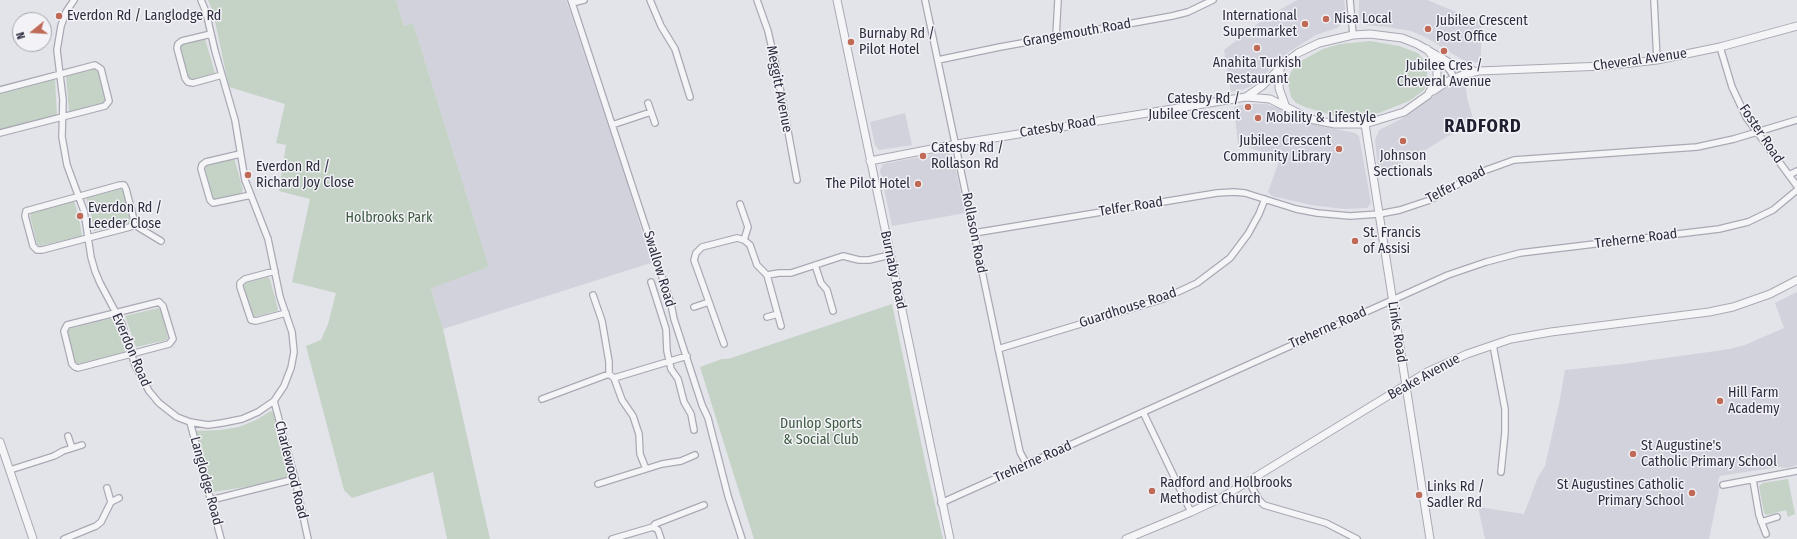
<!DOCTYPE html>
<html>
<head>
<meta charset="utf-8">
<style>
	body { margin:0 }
	#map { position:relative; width:1797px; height:539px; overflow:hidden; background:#e3e3ea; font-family:"Fira Sans Condensed",sans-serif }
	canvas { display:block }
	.north { position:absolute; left:12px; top:12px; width:40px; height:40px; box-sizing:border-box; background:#f3f3f7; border:1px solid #a4a4ae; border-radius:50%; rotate:252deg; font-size:11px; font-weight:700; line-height:16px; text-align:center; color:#2d2d40 }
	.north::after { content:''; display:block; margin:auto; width:14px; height:18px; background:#bf6a57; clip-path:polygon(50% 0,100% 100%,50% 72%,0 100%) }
</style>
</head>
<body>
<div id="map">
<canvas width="1797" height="539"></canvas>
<div class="north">N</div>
</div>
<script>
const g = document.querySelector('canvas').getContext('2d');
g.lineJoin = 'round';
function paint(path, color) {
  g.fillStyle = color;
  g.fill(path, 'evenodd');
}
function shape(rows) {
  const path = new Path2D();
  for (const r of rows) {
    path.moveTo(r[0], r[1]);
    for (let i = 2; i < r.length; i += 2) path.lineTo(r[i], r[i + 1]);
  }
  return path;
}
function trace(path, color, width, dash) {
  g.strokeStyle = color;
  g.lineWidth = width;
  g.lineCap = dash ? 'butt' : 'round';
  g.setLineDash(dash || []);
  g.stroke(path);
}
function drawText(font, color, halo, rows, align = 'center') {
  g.font = font + ' "Fira Sans Condensed",sans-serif';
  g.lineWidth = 3;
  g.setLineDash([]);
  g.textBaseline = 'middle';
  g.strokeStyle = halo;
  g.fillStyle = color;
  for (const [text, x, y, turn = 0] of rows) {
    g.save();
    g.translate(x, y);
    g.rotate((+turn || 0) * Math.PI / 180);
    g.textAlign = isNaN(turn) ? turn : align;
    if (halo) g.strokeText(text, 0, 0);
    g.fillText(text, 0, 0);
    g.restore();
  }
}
const built = shape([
	[396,0,566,0,627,182,651,261,657,261,443,329,431,287,489,267,413,23,404,26],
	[1297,0,1344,0,1346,16,1343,23,1337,28,1316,35,1289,52,1253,85,1244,89,1231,92,1224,50,1265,18],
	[1359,0,1427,0,1481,22,1481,62,1468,63,1425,37,1411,31,1387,27,1365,25,1359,17],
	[1465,78,1467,98,1475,125,1446,137,1421,153,1394,167,1378,169,1375,140,1379,130,1401,119,1447,85],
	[1246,104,1266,104,1279,108,1308,123,1355,133,1359,136,1371,203,1367,208,1344,209,1311,205,1272,196,1268,192,1280,158,1238,144,1234,107],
	[905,113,912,145,879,150,875,145,870,122],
	[946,152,953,156,965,213,892,226,880,170,883,164],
	[1797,292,1797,465,1788,468,1779,467,1720,476,1718,481,1719,490,1709,539,1485,539,1478,507,1524,514,1538,477,1545,466,1559,404,1565,370,1623,364,1730,349,1745,345,1784,328,1775,303]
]);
const green = shape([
	[208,0,396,0,404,26,413,23,489,267,431,288,443,329,490,539,447,539,433,472,352,498,344,490,306,346,321,340,328,324,336,293,292,282,310,199,279,191,286,145,276,143,285,104,229,87,213,12],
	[205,39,215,73,191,80,188,78,180,47,182,45],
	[1370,41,1399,46,1418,53,1424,60,1427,68,1427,85,1424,90,1409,101,1379,113,1349,117,1335,116,1305,107,1296,103,1291,97,1289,89,1288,80,1291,72,1299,62,1323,49,1340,44],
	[95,68,98,70,105,100,104,103,69,112,66,76],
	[55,79,57,116,0,130,0,93],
	[233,159,235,161,243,190,241,193,216,200,213,198,205,168,207,166],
	[120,189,123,190,130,220,129,223,94,231,91,214,86,198],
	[74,201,79,218,82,236,40,246,37,244,30,216,31,213],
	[268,277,270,279,278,309,277,311,254,317,251,315,244,286,245,283],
	[892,304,926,466,943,539,754,539,700,367,722,359,728,359],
	[158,308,161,310,168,338,167,340,136,347,125,316],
	[112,318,122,340,125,352,78,364,75,362,67,332,69,329],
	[271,411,274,413,289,472,287,477,252,486,213,492,196,431,221,430,239,427,256,420],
	[1788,479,1795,514,1788,517,1786,510,1767,515,1764,513,1759,486,1763,483]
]);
const minor = shape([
	[74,0,66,12,61,26,57,50,63,100,62,137,67,165,84,211,91,257,95,271,100,283,122,324,135,365,149,391,159,403,177,417,190,422,208,425,222,423,242,419,258,412,274,401,284,386,291,368,294,352,292,332,280,297,268,239,245,180,235,120,215,51,206,12,201,0],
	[571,0,671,304,674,319,702,405,708,418,728,496,742,539],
	[650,0,661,26,675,49,690,97],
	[757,0,768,31,776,66,797,180],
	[925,0,1020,452,1027,465],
	[1350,0,1353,35],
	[1654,0,1657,60],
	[572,3,584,0],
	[211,34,182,41,178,44,177,48,185,78,188,82,193,83,222,75],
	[1056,37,1058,0],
	[1720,47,1732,87,1746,117,1797,186],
	[938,60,1000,47,1172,16,1188,12,1213,0],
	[1442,60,1451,72,1454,78],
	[0,90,95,65,101,69,109,101,105,106,0,133],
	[648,103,655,123],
	[612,125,651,112],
	[240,154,206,162,202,165,201,169,210,200,213,203,251,195],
	[1789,175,1797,171],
	[120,185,124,185,126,189,134,220,133,224,130,227,42,250,37,250,33,246,25,216,26,211,120,185],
	[740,204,748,227,744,240],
	[133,224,161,241],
	[974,233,1217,193,1234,192,1245,193,1296,209,1317,213,1350,216,1379,214,1400,210,1430,200,1478,173,1514,160,1697,147,1734,139,1797,120],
	[815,265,821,283,827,290,833,311],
	[275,271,245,279,240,283,240,287,251,320,256,321,286,313],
	[767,275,781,326],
	[651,282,666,329,667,351,671,369,678,379,684,402,691,414,694,430],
	[593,295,602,321,609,362,609,374],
	[159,302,163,306,173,339,169,344,78,368,75,367,72,364,64,331,67,325,159,302],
	[694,307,709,302],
	[767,317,778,314],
	[724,344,694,260,696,253,702,247,737,238,744,240,750,245,757,265,767,275,779,273,791,273,843,256,859,260,869,260,890,255],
	[1493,345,1505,409,1505,432,1501,472],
	[998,349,1163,299,1197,283,1230,258,1248,234,1259,214,1265,199],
	[614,378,622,400,633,416,639,434,640,454,646,469],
	[542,399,609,374,614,378,687,356],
	[274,401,295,479,308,539],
	[1143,412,1191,512],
	[190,422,221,539],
	[68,436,72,448],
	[10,470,54,456,63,451,82,445],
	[1753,480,1759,515,1766,534],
	[1249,482,1259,500,1264,505,1326,523,1357,539],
	[598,484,662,464,681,461,695,455],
	[1723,485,1797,471],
	[107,488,111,502],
	[211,500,295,479],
	[941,503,1448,275,1486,262,1520,253,1719,229,1748,222,1773,210,1797,190],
	[1761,522,1777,517],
	[653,527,658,530,661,539],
	[64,539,96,526,101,522,111,502,119,498],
	[612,539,653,527,655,524,704,505]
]);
const tertiary = shape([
	[837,0,950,539],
	[1280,70,1279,88,1285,105],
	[1433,91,1446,82,1465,74,1479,71,1604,66,1657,60,1720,47,1797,26],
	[1246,97,1262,86,1286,62,1298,53,1319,43,1353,35,1370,34,1402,38,1417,44,1455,66,1472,70],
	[1365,124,1430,539],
	[870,161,957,144,1246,97,1270,99,1310,119,1335,124,1365,124,1404,112,1428,95,1437,77,1437,69,1434,58,1427,49],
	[0,442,33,539],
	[1126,539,1191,512,1221,498,1427,372,1467,354,1511,339,1551,332,1709,312,1733,307,1770,294,1797,280]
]);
const markers = [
	[59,16,4,"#bf6a57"],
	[1326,19,4,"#bf6a57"],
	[1305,24,4,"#bf6a57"],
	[1428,29,4,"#bf6a57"],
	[851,42,4,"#bf6a57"],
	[1257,48,4,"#bf6a57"],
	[1444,51,4,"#bf6a57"],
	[1248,107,4,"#bf6a57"],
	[1258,118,4,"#bf6a57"],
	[1403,141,4,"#bf6a57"],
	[1339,149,4,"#bf6a57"],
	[923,156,4,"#bf6a57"],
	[248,175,4,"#bf6a57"],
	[918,184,4,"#bf6a57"],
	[80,216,4,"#bf6a57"],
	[1355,241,4,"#bf6a57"],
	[1720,401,4,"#bf6a57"],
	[1633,454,4,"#bf6a57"],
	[1152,491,4,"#bf6a57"],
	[1692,493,4,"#bf6a57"],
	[1419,495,4,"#bf6a57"]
];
const poiNames = [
	["Everdon Rd / Langlodge Rd",67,16],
	["International",1297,16,"right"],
	["Supermarket",1297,32,"right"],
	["Nisa Local",1334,19],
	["Jubilee Crescent",1436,21],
	["Post Office",1436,37],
	["Burnaby Rd /",859,34],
	["Pilot Hotel",859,50],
	["Anahita Turkish",1257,63,"center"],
	["Restaurant",1257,79,"center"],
	["Jubilee Cres /",1444,66,"center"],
	["Cheveral Avenue",1444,82,"center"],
	["Catesby Rd /",1240,99,"right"],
	["Jubilee Crescent",1240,115,"right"],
	["Mobility & Lifestyle",1266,118],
	["Jubilee Crescent",1331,141,"right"],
	["Community Library",1331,157,"right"],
	["Catesby Rd /",931,148],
	["Rollason Rd",931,164],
	["Johnson",1403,156,"center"],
	["Sectionals",1403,172,"center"],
	["Everdon Rd /",256,167],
	["Richard Joy Close",256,183],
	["The Pilot Hotel",910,184,"right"],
	["Everdon Rd /",88,208],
	["Leeder Close",88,224],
	["St. Francis",1363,233],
	["of Assisi",1363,249],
	["Hill Farm",1728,393],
	["Academy",1728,409],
	["St Augustine's",1641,446],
	["Catholic Primary School",1641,462],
	["Radford and Holbrooks",1160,483],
	["Methodist Church",1160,499],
	["St Augustines Catholic",1684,485,"right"],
	["Primary School",1684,501,"right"],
	["Links Rd /",1427,487],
	["Sadler Rd",1427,503]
];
const streetNames = [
	["Grangemouth Road",1077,33,-10],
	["Cheveral Avenue",1640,60,-8],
	["Meggitt Avenue",779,89,79],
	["Catesby Road",1058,127,-9],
	["Foster Road",1761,134,56],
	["Telfer Road",1456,185,-27],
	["Telfer Road",1131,207,-9],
	["Rollason Road",974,233,79],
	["Treherne Road",1636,239,-7],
	["Swallow Road",659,269,73],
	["Burnaby Road",893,270,78],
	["Guardhouse Road",1128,308,-18],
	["Treherne Road",1328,328,-24],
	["Links Road",1397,332,81],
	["Everdon Road",131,350,67],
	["Beake Avenue",1424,377,-29],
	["Treherne Road",1033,462,-24],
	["Charlewood Road",291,470,76],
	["Langlodge Road",206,481,75]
];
const parkNames = [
	["Holbrooks Park",389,218],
	["Dunlop Sports",821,424],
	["& Social Club",821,440]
];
const districtNames = [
	["RADFORD",1483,127]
];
paint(built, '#d1d2db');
paint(green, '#c5d2c6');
trace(minor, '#a9a9b4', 8);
trace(tertiary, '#a9a9b4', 9);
trace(minor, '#f5f5f8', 5.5);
trace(tertiary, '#f5f5f8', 7);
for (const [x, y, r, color] of markers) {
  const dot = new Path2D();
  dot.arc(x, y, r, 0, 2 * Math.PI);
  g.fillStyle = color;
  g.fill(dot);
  trace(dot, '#f3f3f7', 1.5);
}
drawText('14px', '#2d2d40', '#f3f3f7', poiNames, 'left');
drawText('14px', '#2d2d40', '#f3f3f7', streetNames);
drawText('14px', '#3c5a40', '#f3f3f7', parkNames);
g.letterSpacing = '1px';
drawText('bold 18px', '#1f1f31', '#f3f3f7', districtNames);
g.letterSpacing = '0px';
</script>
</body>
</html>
